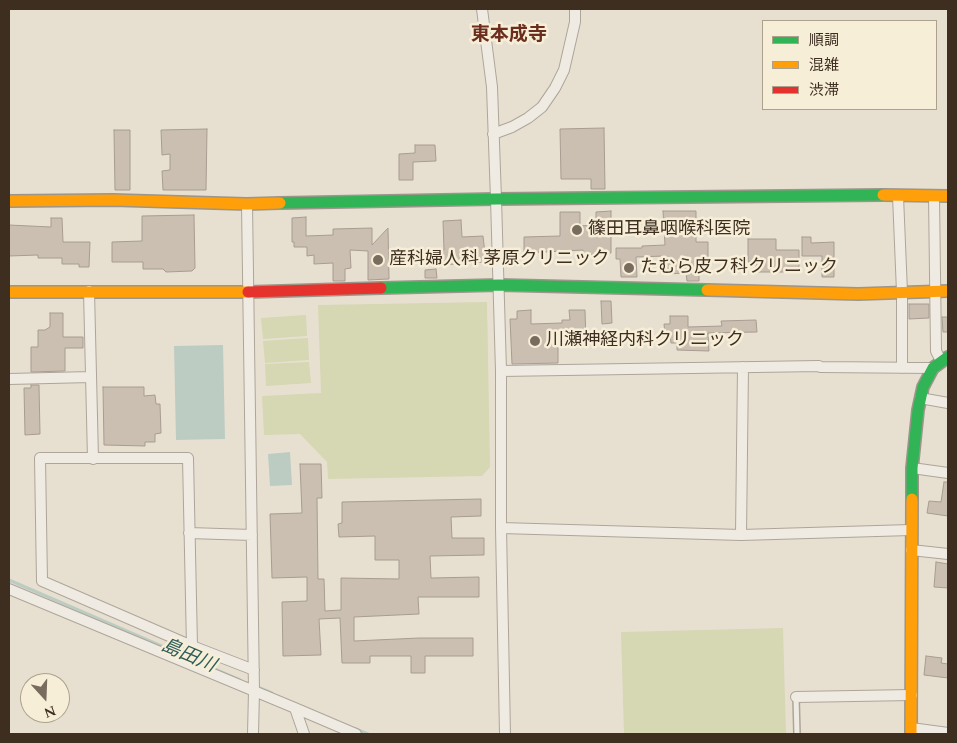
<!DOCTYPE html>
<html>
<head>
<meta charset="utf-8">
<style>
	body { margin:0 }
	#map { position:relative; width:957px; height:743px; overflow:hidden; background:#e7e0d1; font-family:Spectral,"Noto Sans JP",serif }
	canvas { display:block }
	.frame { position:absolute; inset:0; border:10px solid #3d2e20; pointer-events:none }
	.legend { position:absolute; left:762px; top:20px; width:175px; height:90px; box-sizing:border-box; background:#f7eed8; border:1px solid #ada18e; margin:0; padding:6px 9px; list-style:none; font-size:15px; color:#3d2e20 }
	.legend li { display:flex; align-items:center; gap:10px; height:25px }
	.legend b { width:25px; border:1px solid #ada18e }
	.north { position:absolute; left:20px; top:673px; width:50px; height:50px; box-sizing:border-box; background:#f7eed8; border:1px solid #ada18e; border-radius:50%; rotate:160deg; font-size:14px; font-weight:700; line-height:20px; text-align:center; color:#3d2e20 }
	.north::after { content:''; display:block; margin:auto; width:18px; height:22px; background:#786c5e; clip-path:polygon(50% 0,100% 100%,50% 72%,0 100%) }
</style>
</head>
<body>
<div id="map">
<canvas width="957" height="743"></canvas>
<div class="frame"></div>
<ul class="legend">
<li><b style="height:6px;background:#30b455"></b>順調</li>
<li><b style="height:6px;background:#ff9f0a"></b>混雑</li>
<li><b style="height:6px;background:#e5322d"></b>渋滞</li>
</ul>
<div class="north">N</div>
</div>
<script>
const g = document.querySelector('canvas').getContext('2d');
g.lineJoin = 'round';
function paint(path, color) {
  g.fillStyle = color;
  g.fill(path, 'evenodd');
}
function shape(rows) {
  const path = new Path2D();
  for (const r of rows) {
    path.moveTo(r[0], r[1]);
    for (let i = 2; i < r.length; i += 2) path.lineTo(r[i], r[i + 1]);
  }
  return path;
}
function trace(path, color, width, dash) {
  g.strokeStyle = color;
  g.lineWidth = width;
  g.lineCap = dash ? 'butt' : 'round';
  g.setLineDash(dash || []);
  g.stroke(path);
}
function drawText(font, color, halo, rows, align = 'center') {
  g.font = font + ' Spectral,"Noto Sans JP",serif';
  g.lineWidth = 5;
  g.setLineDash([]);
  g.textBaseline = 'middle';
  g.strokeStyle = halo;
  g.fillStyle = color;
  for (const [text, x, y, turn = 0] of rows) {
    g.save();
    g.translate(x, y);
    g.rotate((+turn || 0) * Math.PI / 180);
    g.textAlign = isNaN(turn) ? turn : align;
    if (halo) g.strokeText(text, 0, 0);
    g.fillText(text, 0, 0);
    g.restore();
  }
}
const green = shape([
	[487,302,490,467,482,476,328,479,327,462,300,434,264,435,262,396,321,393,318,305],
	[306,315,307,336,263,339,261,318],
	[308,338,309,360,265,363,263,341],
	[309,362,311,383,266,386,265,364],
	[783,628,786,734,624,734,621,632]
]);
const water = shape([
	[223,345,225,439,176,440,174,346],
	[290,452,292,485,270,486,268,454]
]);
const stream = shape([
	[9,580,240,680],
	[255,686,272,693],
	[356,729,368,734]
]);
const building = shape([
	[604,128,605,189,591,189,591,179,561,179,560,129,604,128],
	[207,129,206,190,163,190,162,171,170,170,170,154,162,155,161,130,207,129],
	[114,130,130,130,130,190,115,190,114,130],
	[415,145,435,145,436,161,413,162,413,180,399,180,399,154,415,153,415,145],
	[611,211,611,253,584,255,583,250,524,253,524,237,560,236,560,212,580,212,580,226,596,225,596,212,611,211],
	[663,211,696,211,696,242,708,242,708,264,699,267,699,281,687,281,686,273,666,274,665,256,636,257,637,277,621,277,620,259,616,259,616,248,642,248,642,246,665,245,663,211],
	[194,215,195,268,192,271,166,272,163,269,143,269,143,262,112,262,112,242,142,241,142,216,194,215],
	[306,217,306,236,333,235,333,229,372,228,372,245,388,228,389,279,368,280,368,251,350,250,351,268,345,269,345,281,333,281,333,263,314,264,314,255,307,256,307,247,294,247,294,242,292,242,292,218,306,217],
	[51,218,62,218,63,242,90,242,89,267,79,267,79,264,62,264,62,258,38,258,38,255,9,256,9,225,51,227,51,218],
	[461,220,462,237,483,236,486,262,441,265,441,250,444,250,443,221,461,220],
	[802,237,811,237,811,243,834,242,834,277,822,277,822,256,802,256,802,237],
	[748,239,776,239,776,250,799,250,799,272,756,272,756,262,748,262,748,239],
	[436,269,437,278,425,278,425,270,436,269],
	[601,301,611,301,612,323,602,324,601,301],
	[909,304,929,304,929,318,909,319,909,304],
	[531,310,531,324,562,323,562,320,570,320,569,310,585,310,586,343,558,344,558,363,512,364,510,319,517,319,517,311,531,310],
	[50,313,63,313,63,337,83,337,83,348,65,348,65,371,31,372,31,347,38,347,38,330,45,330,50,327,50,313],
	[670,316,688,316,688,327,722,326,721,321,756,320,757,332,708,333,709,351,677,350,677,343,671,343,670,334,665,334,664,324,670,324,670,316],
	[942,317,948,317,948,332,943,332,942,317],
	[31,385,39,385,40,434,25,435,24,388,31,388,31,385],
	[103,387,144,387,144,396,155,395,156,404,160,404,161,433,155,434,155,442,145,442,145,446,104,445,103,387],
	[300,464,321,464,322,498,317,498,318,579,324,579,325,611,341,610,341,578,399,579,399,560,375,560,375,536,339,537,338,524,342,523,342,502,481,499,481,516,451,517,452,538,484,538,484,555,430,556,431,578,479,577,479,597,418,597,419,614,354,617,354,641,419,638,473,638,473,656,425,656,425,673,411,673,411,656,370,656,370,663,342,663,340,618,319,619,321,655,283,656,282,602,307,601,307,577,272,578,270,514,302,513,300,464],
	[944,482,948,482,948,516,927,513,929,501,941,502,944,482],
	[936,562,948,564,948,588,934,587,936,562],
	[926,656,942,658,941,663,948,664,948,678,924,675,926,656]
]);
const lane = shape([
	[796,697,797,734]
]);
const street = shape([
	[482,9,492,87,496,199,501,371,501,528,505,734],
	[493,134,512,127,528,118,542,107,555,88,564,70,575,22,575,9],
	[898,196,902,292,902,368],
	[934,196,936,351,941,361],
	[247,204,254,691,253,734],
	[89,291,93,459],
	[501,371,819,366,820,367,933,368],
	[9,379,91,377],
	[920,398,948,403],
	[912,468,948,473],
	[501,528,741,535,911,530],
	[189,533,252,535],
	[741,535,743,367],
	[911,550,948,554],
	[9,589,295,708,304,734],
	[192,646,188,458,40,458,42,581,192,646,254,670],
	[796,697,912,695],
	[295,708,356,734],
	[911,728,948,733]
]);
const fast = shape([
	[280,203,496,199,883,195],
	[381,288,499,285,707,290],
	[912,499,912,468,918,410,923,387,933,368,948,357]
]);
const slow = shape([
	[883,195,948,196],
	[9,201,113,200,247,204,280,203],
	[707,290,858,294,948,291],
	[9,292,248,292],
	[911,734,912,499]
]);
const jam = shape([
	[248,292,381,288]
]);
const markers = [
	[577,230,6,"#786c5e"],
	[378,260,6,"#786c5e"],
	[629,268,6,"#786c5e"],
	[535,341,6,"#786c5e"]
];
const poiNames = [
	["篠田耳鼻咽喉科医院",588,230],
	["産科婦人科 茅原クリニック",389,260],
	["たむら皮フ科クリニック",640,268],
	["川瀬神経内科クリニック",546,341]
];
const neighbourhoodNames = [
	["東本成寺",509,36]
];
const waterNames = [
	["島田川",188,657,23]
];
paint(green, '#d6d7b3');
paint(water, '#bcccc2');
trace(stream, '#bcccc2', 3);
paint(building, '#cbbfb2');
trace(building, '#a89c90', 1);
trace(lane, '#ada599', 8);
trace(street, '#ada599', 12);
trace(fast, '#9c958a', 14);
trace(slow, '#9c958a', 14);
trace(jam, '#9c958a', 14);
trace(lane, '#efebe3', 5);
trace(street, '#efebe3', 10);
trace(fast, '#30b455', 11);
trace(slow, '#ff9f0a', 11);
trace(jam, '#e5322d', 11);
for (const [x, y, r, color] of markers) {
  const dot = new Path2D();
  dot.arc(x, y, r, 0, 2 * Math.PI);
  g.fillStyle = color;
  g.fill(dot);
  trace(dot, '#f7eed8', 2);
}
drawText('18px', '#3d2e20', '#f7eed8', poiNames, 'left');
drawText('bold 19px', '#6b2e1e', '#f7eed8', neighbourhoodNames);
drawText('italic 19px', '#2f5d5a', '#f7eed8', waterNames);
</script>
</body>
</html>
